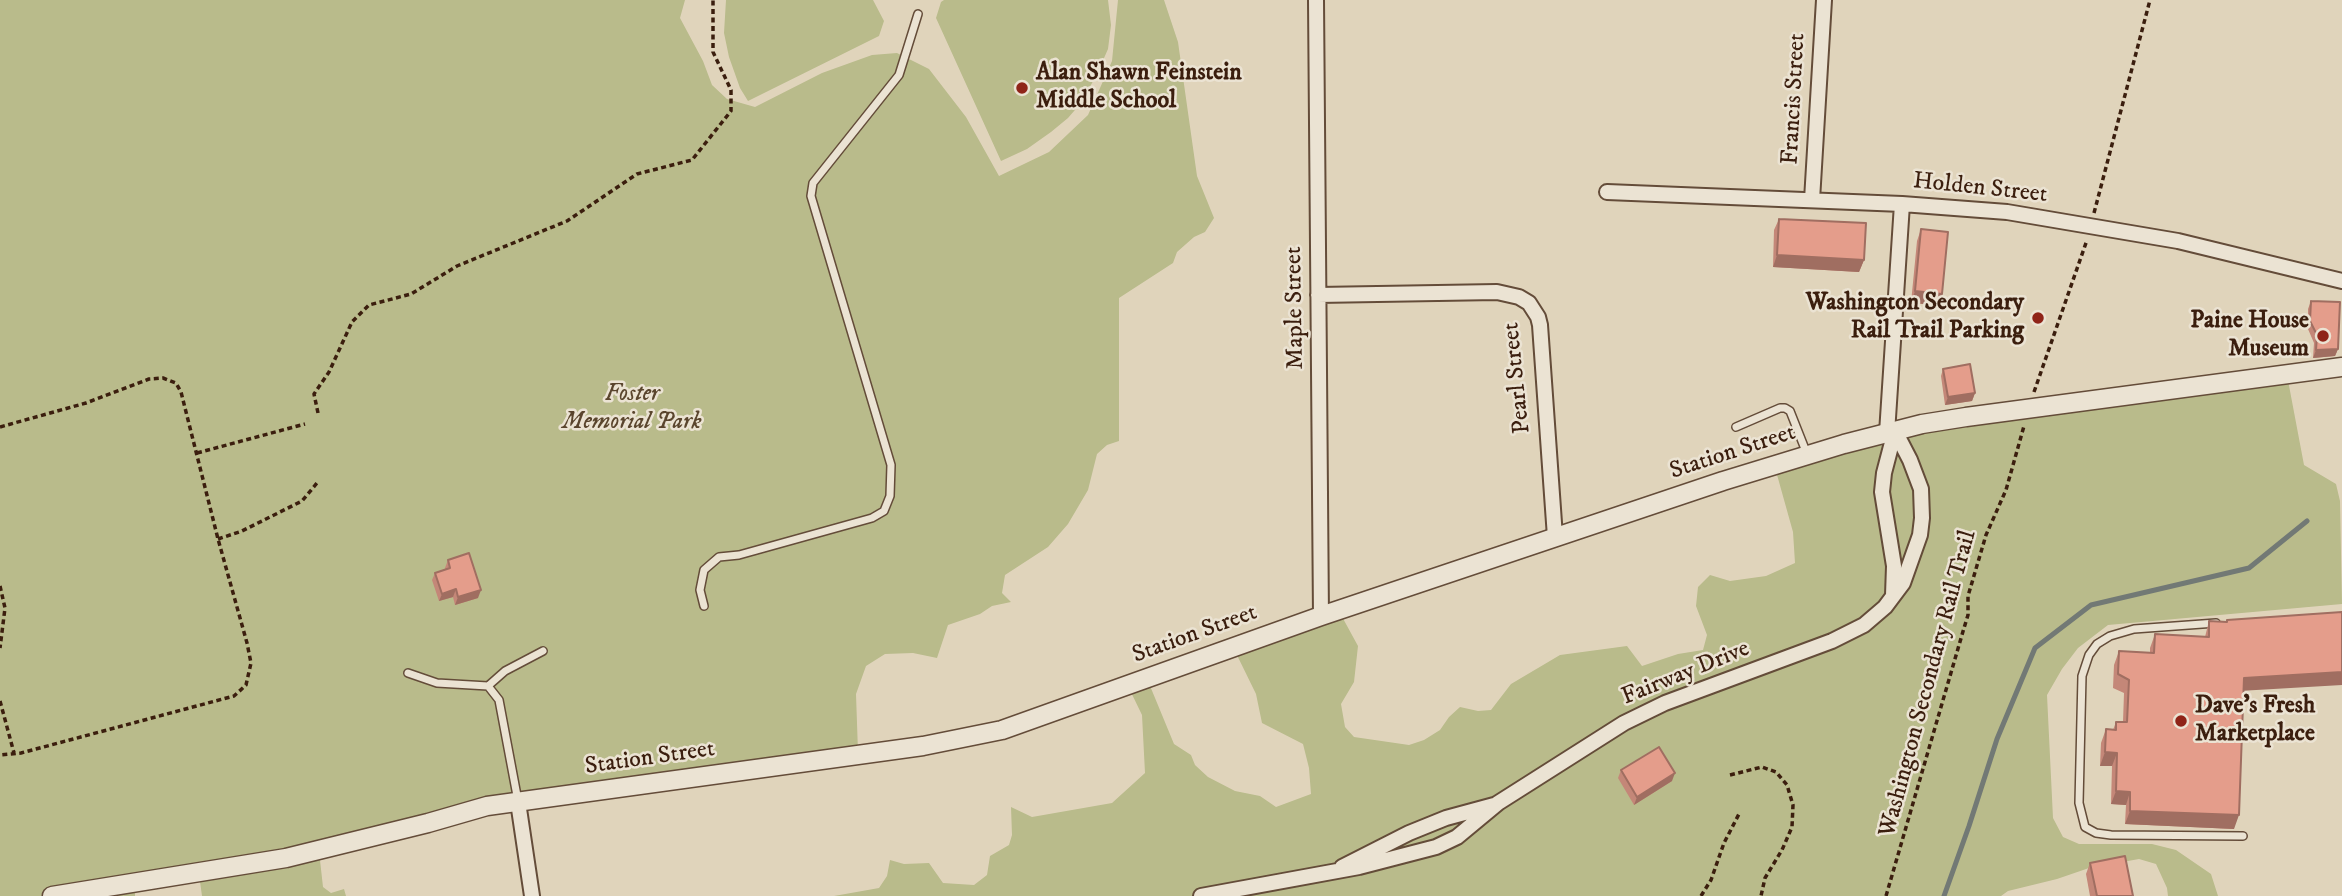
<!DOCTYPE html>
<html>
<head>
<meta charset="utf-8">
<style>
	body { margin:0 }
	canvas { display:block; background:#e0d4bb }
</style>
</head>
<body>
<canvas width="2342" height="896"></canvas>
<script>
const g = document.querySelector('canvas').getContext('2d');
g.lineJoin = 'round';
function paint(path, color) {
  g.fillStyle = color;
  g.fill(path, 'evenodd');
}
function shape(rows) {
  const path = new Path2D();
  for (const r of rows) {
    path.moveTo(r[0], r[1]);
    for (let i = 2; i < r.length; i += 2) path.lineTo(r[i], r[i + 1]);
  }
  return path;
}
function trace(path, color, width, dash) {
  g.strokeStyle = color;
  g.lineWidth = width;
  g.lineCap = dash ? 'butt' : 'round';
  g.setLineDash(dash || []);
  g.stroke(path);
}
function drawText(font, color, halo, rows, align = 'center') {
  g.font = font + ' "IM FELL DW Pica",serif';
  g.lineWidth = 5;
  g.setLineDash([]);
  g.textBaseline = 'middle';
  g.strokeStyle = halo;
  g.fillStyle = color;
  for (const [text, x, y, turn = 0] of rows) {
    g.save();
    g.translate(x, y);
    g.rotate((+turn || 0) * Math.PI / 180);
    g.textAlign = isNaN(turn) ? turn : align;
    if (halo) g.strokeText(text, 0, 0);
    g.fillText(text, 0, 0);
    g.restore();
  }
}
const green = shape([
	[0,0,685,0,680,18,703,61,712,85,727,99,755,107,822,73,872,55,897,53,929,69,966,117,999,176,1049,152,1088,115,1112,61,1118,0,1164,0,1178,42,1197,176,1214,218,1205,232,1194,237,1177,252,1173,263,1119,298,1119,441,1107,445,1097,454,1088,490,1068,524,1048,547,1005,575,1002,593,1011,602,992,606,980,614,948,625,937,658,913,653,885,654,866,666,856,694,858,752,528,799,319,851,323,887,331,893,344,889,346,896,202,896,199,874,135,884,135,896,0,896],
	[726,0,873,0,884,21,879,36,748,101,740,88,729,57,724,33],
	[944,0,1108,0,1111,25,1108,49,1097,74,1081,103,1068,118,1051,132,1027,149,1001,161,936,18,941,2],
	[2287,375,2304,465,2336,484,2340,501,2342,604,2108,625,2078,648,2062,669,2047,695,2053,818,2063,837,2079,844,2152,844,2176,850,2211,874,2218,896,2168,896,2167,888,2156,864,2139,859,2089,868,2057,879,2008,891,2001,896,834,896,879,888,887,876,890,860,904,864,929,863,943,883,974,885,987,875,990,856,1009,845,1012,835,1011,807,1032,817,1112,803,1145,773,1142,715,1127,684,1148,681,1174,744,1191,755,1195,765,1208,777,1235,791,1260,796,1276,807,1311,794,1309,768,1303,744,1262,723,1256,694,1234,649,1340,613,1358,646,1354,682,1341,704,1345,727,1354,737,1409,745,1424,740,1440,730,1449,717,1460,707,1478,711,1491,710,1511,684,1560,655,1627,646,1642,666,1678,654,1703,650,1707,635,1696,606,1698,587,1710,575,1730,581,1766,576,1795,563,1793,532,1774,464,1889,431]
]);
const stream = shape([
	[1944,896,1969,826,1997,739,2035,648,2091,605,2249,568,2307,521]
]);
const path = shape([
	[2094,213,2150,0],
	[2034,392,2087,240],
	[318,413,314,394,329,372,352,322,369,305,411,294,457,266,567,221,637,174,692,160,731,111,731,90,713,52,713,0],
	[0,427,86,403,149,379,163,378,176,383,181,392,218,539,247,643,251,663,246,685,234,696,21,753,0,755],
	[197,453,305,424],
	[218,539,242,531,302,501,317,483],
	[0,586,5,608,0,648],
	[0,701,14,753],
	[1730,775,1762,767,1776,772,1787,785,1793,805,1792,827,1782,850,1765,878,1761,896],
	[1701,896,1711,880,1724,843,1740,812],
	[1886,896,1964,628,1968,615,1968,596,1986,535,2006,490,2024,426]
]);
const service = shape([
	[1736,427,1780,408,1785,408,1790,411,1807,454],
	[704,606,700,590,704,570,719,557,739,555,872,518,884,511,890,496,891,465,811,196,813,183,899,75,918,14],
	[2216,623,2134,629,2110,636,2097,644,2089,655,2082,676,2079,803,2085,827,2096,833,2111,835,2243,836],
	[408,673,437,683,488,686,499,700,518,801],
	[488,686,505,671,543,651]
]);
const minor = shape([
	[1316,0,1321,616],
	[1607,192,1902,204,2007,212,2178,241,2342,281],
	[1812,200,1824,0],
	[1318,295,1497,292,1519,297,1529,303,1538,317,1540,325,1555,537],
	[1887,433,1902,204],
	[1893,595,1894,566,1882,492,1884,473,1895,431],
	[518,802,532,896],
	[1342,867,1409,833,1446,818,1494,805],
	[1201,896,1359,867,1436,847,1457,837,1498,803,1624,723,1665,703,1832,641,1864,625,1885,607,1903,583,1920,535,1922,518,1921,489,1910,460,1895,431]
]);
const tertiary = shape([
	[52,896,286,858,428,823,487,806,923,746,1002,730,1321,616,1723,481,1844,444,1922,424,1966,417,2342,367]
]);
const wall = shape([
	[1779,219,1864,260,1859,272,1773,267,1774,230],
	[1921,229,1942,294,1938,305,1911,303,1917,241],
	[2311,301,2338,349,2335,356,2313,358,2314,343,2308,329,2308,309],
	[1943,369,1975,393,1972,401,1945,405,1941,376],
	[448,560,478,598,455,605,453,597,439,601,432,580,435,573,445,569,445,568],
	[2209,621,2244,691,2234,829,2125,824,2126,805,2111,804,2112,766,2100,766,2101,743,2106,729,2113,730,2116,722,2123,722,2124,693,2113,688,2114,665,2119,651,2150,653,2150,648,2155,634,2205,637],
	[1621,770,1672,781,1634,805,1618,778],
	[2090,863,2133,896,2090,896,2086,874]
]);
const shadedWall = shape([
	[1777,255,1864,260,1859,272,1773,267],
	[1915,291,1942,294,1938,305,1911,303],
	[2338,349,2335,356,2313,358,2316,350],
	[1975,393,1972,401,1945,405,1948,397],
	[456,589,453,597,439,601,442,594],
	[481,590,478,598,455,605,458,597],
	[2342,672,2342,685,2239,691,2244,678],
	[2105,752,2117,753,2112,766,2100,766],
	[1675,773,1672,781,1634,805,1637,797],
	[2116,791,2130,792,2126,805,2111,804],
	[2130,811,2239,815,2234,829,2125,824]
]);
const building = shape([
	[1779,219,1866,223,1864,260,1777,255,1779,219],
	[1921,229,1948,232,1942,294,1915,291,1921,229],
	[2311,301,2340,302,2338,349,2316,350,2317,335,2310,321,2311,301],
	[1970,364,1975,393,1948,397,1943,369,1970,364],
	[469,553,481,590,458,597,456,589,442,594,435,573,450,568,448,560,469,553],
	[2342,612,2342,672,2244,678,2239,815,2130,811,2130,792,2116,791,2117,753,2105,752,2106,729,2116,730,2116,722,2127,722,2129,680,2118,674,2119,651,2154,653,2155,634,2209,637,2209,621,2227,622,2227,620,2342,612],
	[1659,747,1675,773,1637,797,1621,770,1659,747],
	[2125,856,2133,896,2097,896,2090,863,2125,856]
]);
const markers = [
	[1022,88,7,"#8f2418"],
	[2038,318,7,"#8f2418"],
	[2323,336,7,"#8f2418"],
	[2181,721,7,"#8f2418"]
];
const poiNames = [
	["Alan Shawn Feinstein",1036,74],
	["Middle School",1036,102],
	["Washington Secondary",2024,304,"right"],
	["Rail Trail Parking",2024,332,"right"],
	["Paine House",2309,322,"right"],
	["Museum",2309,350,"right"],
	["Dave's Fresh",2195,707],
	["Marketplace",2195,735]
];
const streetNames = [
	["Francis Street",1795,99,-87],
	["Holden Street",1980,189,6],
	["Maple Street",1296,308,-91],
	["Pearl Street",1518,378,-96],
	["Station Street",1733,453,-18],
	["Station Street",1195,635,-20],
	["Fairway Drive",1686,674,-22],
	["Washington Secondary Rail Trail",1929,684,-75],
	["Station Street",650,759,-8]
];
const parkNames = [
	["Foster",632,395],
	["Memorial Park",632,423]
];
paint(green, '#b9bb8b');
trace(stream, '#727975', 5);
trace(service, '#644c39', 10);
trace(minor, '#644c39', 18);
trace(tertiary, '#644c39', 21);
trace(path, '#3b1e0e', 3.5, [5, 3.5]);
trace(service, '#ebe3d3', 7);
trace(minor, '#ebe3d3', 14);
trace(tertiary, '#ebe3d3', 18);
paint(wall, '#c48778');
paint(shadedWall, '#a06e61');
paint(building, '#e49d8b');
trace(building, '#a06e61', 2);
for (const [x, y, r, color] of markers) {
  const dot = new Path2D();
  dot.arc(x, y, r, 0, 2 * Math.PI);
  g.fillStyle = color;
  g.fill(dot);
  trace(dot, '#ebe3d3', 2.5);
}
drawText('bold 24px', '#3b1e0e', '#ebe3d3', poiNames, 'left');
drawText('24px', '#3b1e0e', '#ebe3d3', streetNames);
drawText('italic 24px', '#5a452d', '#ebe3d3', parkNames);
</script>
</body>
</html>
